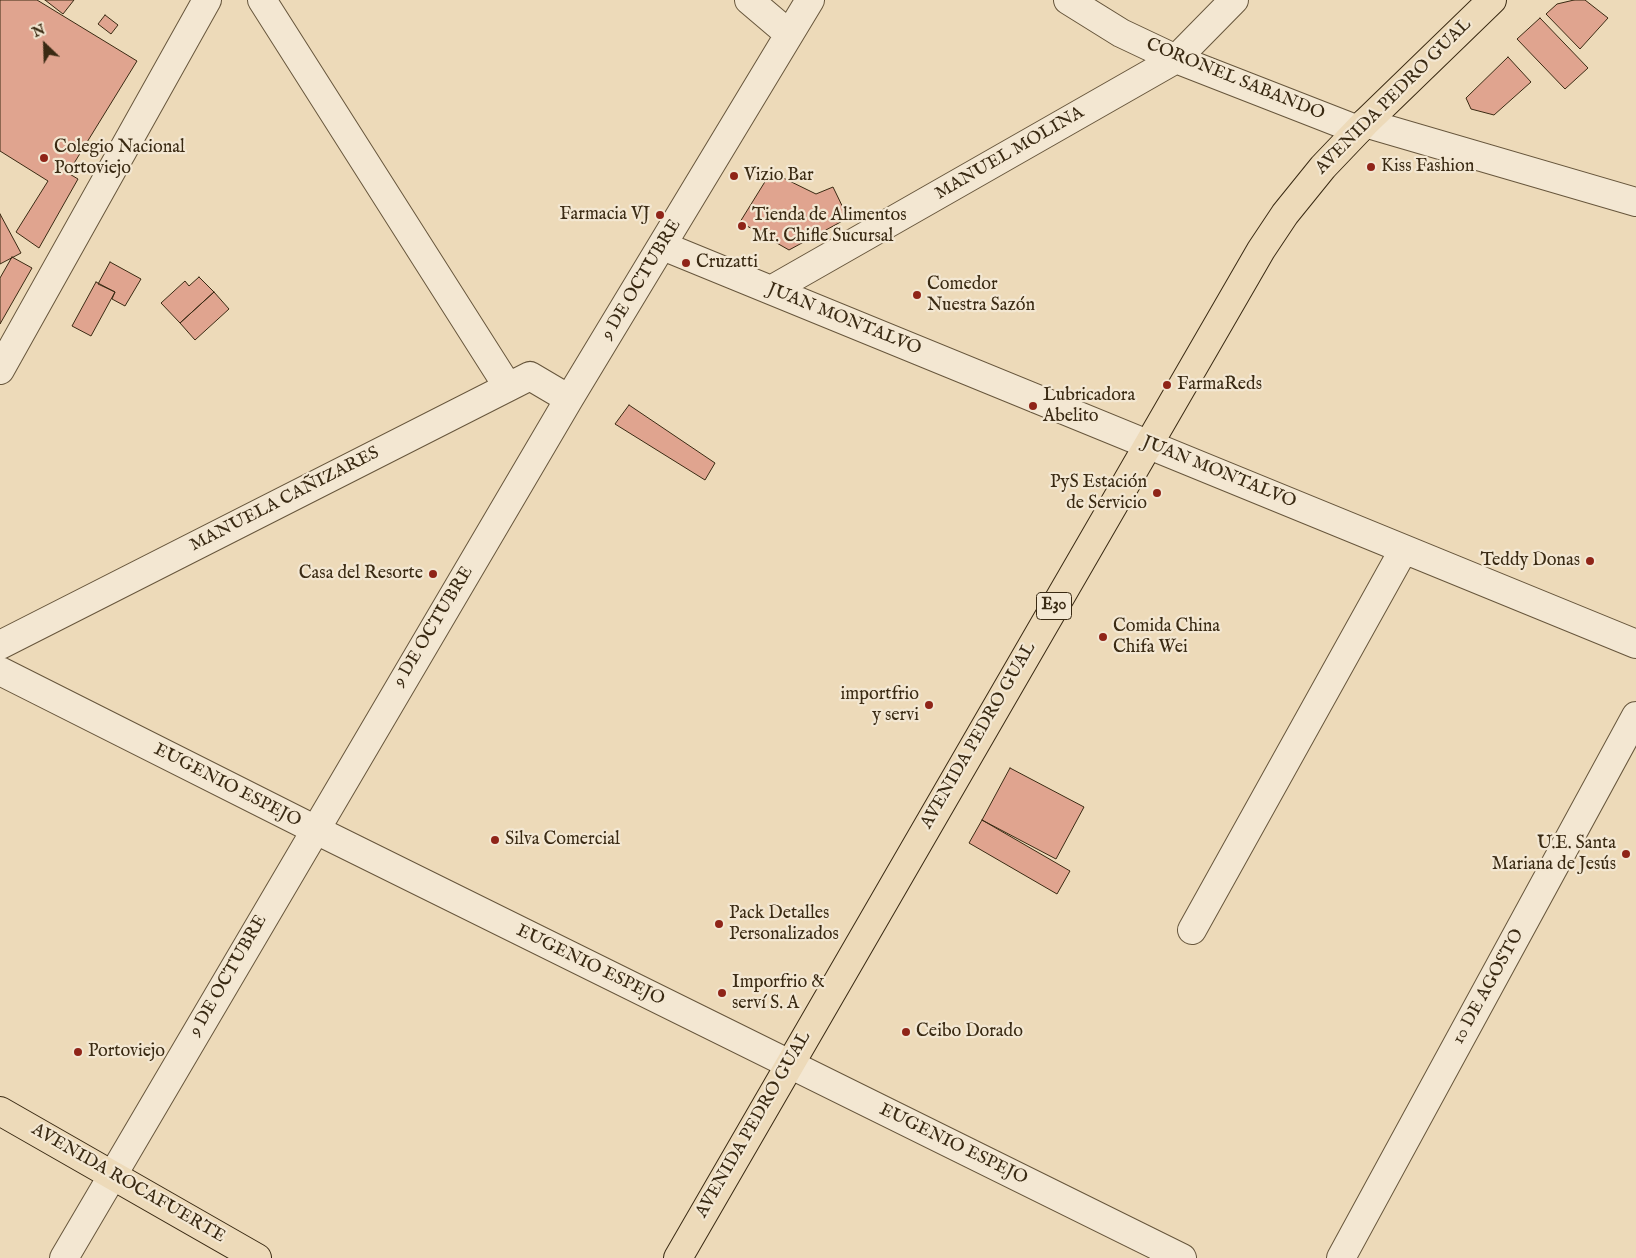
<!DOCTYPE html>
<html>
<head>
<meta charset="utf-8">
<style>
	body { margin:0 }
	#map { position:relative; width:1636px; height:1258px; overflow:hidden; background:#eddab9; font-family:"IM FELL English",serif }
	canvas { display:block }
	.north { position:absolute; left:20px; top:20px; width:50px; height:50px; -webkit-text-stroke:4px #f3e7d2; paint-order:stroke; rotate:336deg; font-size:14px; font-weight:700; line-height:20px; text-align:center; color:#3a2a13 }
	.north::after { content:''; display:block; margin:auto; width:18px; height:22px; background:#3a2a13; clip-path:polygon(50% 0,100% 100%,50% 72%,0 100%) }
</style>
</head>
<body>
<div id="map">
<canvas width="1636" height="1258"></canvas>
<div class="north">N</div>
</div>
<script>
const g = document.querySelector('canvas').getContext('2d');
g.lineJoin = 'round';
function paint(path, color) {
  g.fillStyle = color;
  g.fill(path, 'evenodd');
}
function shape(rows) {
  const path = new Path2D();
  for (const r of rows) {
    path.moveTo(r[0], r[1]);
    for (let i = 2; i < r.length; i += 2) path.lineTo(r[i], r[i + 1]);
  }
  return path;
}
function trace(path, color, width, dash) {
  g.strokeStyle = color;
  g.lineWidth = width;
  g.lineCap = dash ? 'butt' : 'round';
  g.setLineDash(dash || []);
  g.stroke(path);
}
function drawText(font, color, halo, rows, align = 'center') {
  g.font = font + ' "IM FELL English",serif';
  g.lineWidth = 4.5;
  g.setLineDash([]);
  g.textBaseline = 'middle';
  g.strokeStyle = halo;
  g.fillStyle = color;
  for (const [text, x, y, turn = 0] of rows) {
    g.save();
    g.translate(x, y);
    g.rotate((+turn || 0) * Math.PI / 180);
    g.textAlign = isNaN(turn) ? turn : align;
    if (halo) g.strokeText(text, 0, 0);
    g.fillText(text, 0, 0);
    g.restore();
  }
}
const building = shape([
	[0,0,37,0,137,61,68,173,78,179,39,248,16,232,48,181,0,151,0,0],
	[45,0,74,0,63,14,45,0],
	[1574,0,1585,0,1608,18,1580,49,1546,14,1557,4,1574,0],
	[105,15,118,25,111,34,98,24,105,15],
	[1540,18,1588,68,1565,89,1517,39,1540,18],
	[1508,57,1531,82,1494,115,1471,109,1466,98,1508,57],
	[771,172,816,194,833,187,848,218,789,250,740,222,771,172],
	[0,214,21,253,0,264,0,214],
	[12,257,32,268,0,324,0,278,12,257],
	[110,262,141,279,125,306,112,299,115,292,98,284,110,262],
	[199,277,214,292,180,323,161,303,185,281,189,286,199,277],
	[96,282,115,292,91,336,72,326,96,282],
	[214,292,229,309,195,340,180,323,214,292],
	[629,405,715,463,705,480,615,424,629,405],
	[1010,768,1084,807,1056,859,982,820,1010,768],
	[982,820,1070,871,1057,894,969,843,982,820]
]);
const minor = shape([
	[262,0,508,387],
	[749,0,789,34],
	[1068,0,1121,33,1176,59,1358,130,1365,123,1636,202],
	[663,246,1636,644],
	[771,290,1176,59,1234,0],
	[0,370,207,0],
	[0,645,530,376,569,399],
	[0,671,314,829,1182,1258],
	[1192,930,1404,549],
	[64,1258,569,399,810,0],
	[1341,1258,1636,716]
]);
const major = shape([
	[0,1111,257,1258]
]);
const highway = shape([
	[678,1258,1261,250,1285,214,1323,167,1365,123,1492,0]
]);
const markers = [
	[44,158,5,"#8f2418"],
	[1371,167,5,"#8f2418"],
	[734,176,5,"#8f2418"],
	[660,215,5,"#8f2418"],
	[742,226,5,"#8f2418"],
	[686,263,5,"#8f2418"],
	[917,295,5,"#8f2418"],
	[1167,385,5,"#8f2418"],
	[1033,406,5,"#8f2418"],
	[1157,493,5,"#8f2418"],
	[1590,561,5,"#8f2418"],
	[433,574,5,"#8f2418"],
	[1103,637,5,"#8f2418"],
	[929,705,5,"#8f2418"],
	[495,840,5,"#8f2418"],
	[1626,854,5,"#8f2418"],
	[719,924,5,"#8f2418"],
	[722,993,5,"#8f2418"],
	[906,1032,5,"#8f2418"],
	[78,1052,5,"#8f2418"]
];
const shields = [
	[1054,606,35]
];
const shieldNames = [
	["E30",1054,606]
];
const streetNames = [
	["CORONEL SABANDO",1235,80,22],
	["AVENIDA PEDRO GUAL",1394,97,-45],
	["MANUEL MOLINA",1010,154,-30],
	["9 DE OCTUBRE",642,280,-59],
	["JUAN MONTALVO",844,320,22],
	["JUAN MONTALVO",1219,473,22],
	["MANUELA CAÑIZARES",285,500,-27],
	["9 DE OCTUBRE",434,627,-59],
	["AVENIDA PEDRO GUAL",979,736,-60],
	["EUGENIO ESPEJO",227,786,27],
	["EUGENIO ESPEJO",590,966,26],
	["9 DE OCTUBRE",229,976,-60],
	["10 DE AGOSTO",1489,987,-61],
	["AVENIDA PEDRO GUAL",754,1125,-60],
	["EUGENIO ESPEJO",953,1145,26],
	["AVENIDA ROCAFUERTE",128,1184,30]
];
const poiNames = [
	["Colegio Nacional",54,148],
	["Portoviejo",54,169],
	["Kiss Fashion",1381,167],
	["Vizio Bar",744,176],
	["Farmacia VJ",650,215,"right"],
	["Tienda de Alimentos",752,216],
	["Mr. Chifle Sucursal",752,237],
	["Cruzatti",696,263],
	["Comedor",927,285],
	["Nuestra Sazón",927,306],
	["FarmaReds",1177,385],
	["Lubricadora",1043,396],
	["Abelito",1043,417],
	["PyS Estación",1147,483,"right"],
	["de Servicio",1147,504,"right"],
	["Teddy Donas",1580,561,"right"],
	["Casa del Resorte",423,574,"right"],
	["Comida China",1113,627],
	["Chifa Wei",1113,648],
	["importfrio",919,695,"right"],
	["y servi",919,716,"right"],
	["Silva Comercial",505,840],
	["U.E. Santa",1616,844,"right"],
	["Mariana de Jesús",1616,865,"right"],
	["Pack Detalles",729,914],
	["Personalizados",729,935],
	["Imporfrio &",732,983],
	["serví S. A",732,1004],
	["Ceibo Dorado",916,1032],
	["Portoviejo",88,1052]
];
paint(building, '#e0a48f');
trace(building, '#3a2a13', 1);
trace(minor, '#67563c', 30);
trace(major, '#3a2a13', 30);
trace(highway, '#3a2a13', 30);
trace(minor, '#f3e7d2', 28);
trace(major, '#eddab9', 28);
trace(highway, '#eddab9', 28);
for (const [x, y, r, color] of markers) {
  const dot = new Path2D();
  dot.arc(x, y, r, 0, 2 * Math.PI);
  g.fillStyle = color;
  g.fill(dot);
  trace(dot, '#f3e7d2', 2);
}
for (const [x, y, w] of shields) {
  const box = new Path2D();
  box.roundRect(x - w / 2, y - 13.5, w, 27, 4);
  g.fillStyle = '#f3e7d2';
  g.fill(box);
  trace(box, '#3a2a13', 1);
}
drawText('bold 16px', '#3a2a13', null, shieldNames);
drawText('18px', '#3a2a13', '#f3e7d2', streetNames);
drawText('18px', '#3a2a13', '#f3e7d2', poiNames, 'left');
</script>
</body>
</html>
